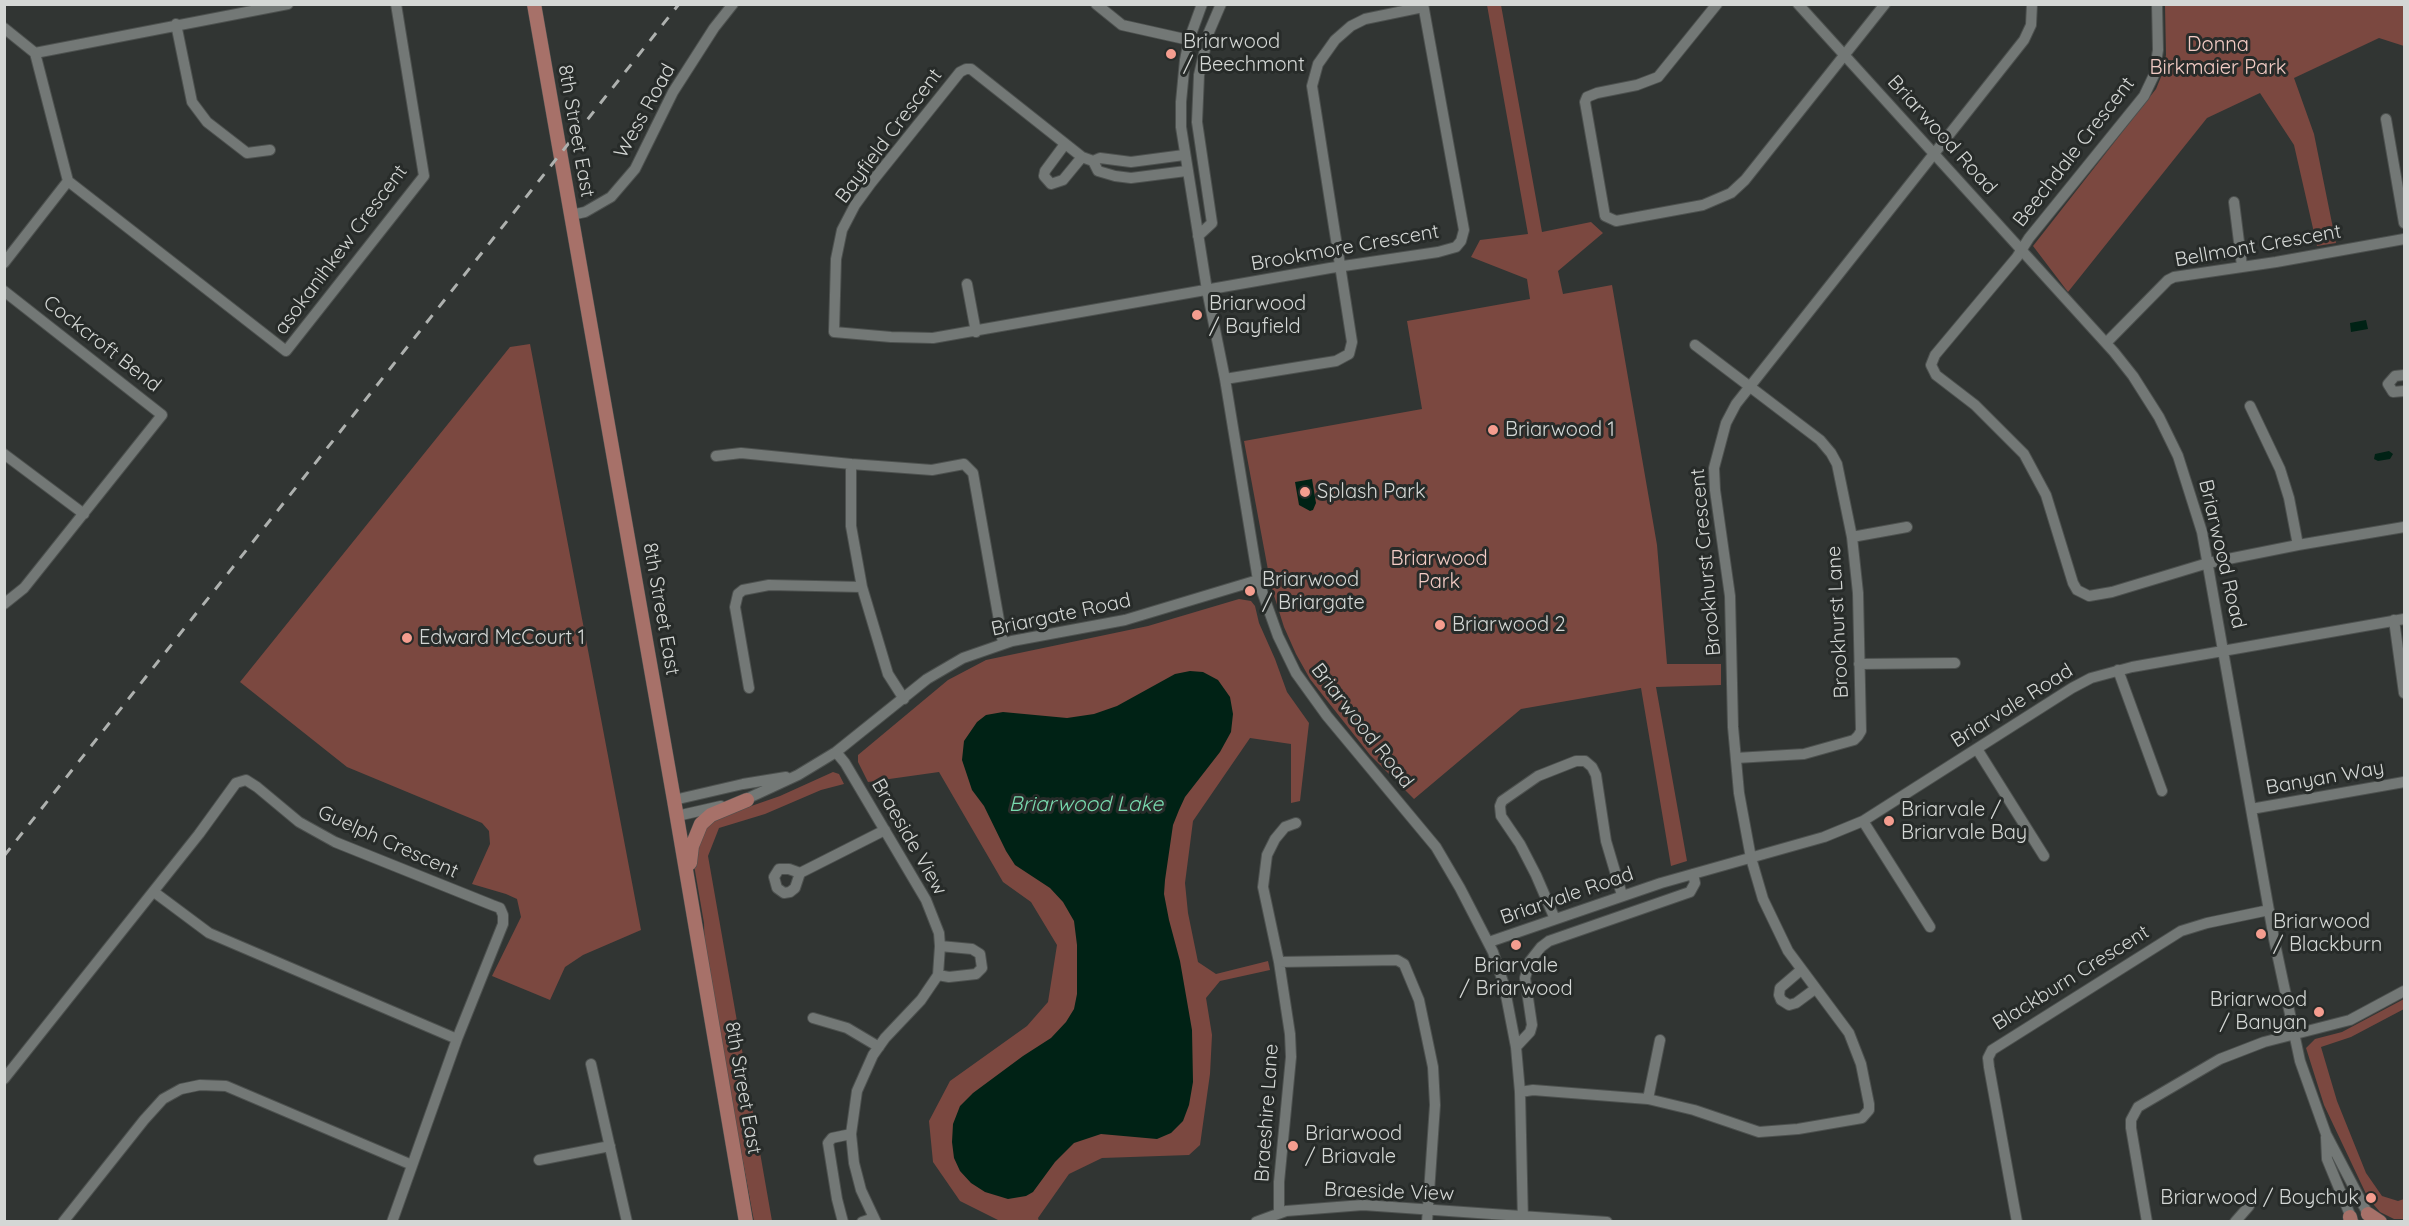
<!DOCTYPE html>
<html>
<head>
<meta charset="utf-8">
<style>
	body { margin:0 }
	#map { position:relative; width:2409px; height:1226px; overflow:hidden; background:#313533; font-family:Quicksand,sans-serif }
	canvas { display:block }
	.frame { position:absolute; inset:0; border:6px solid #d4d7d5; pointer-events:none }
</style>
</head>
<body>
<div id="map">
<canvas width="2409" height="1226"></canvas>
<div class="frame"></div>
</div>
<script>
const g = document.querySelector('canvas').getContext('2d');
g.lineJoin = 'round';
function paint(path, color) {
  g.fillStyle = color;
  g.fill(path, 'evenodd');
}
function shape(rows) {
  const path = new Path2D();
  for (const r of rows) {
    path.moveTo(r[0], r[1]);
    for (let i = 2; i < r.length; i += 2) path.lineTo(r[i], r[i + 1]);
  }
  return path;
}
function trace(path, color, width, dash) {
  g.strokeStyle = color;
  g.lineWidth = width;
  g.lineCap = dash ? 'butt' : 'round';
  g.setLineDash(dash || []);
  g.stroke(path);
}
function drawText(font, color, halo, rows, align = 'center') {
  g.font = font + ' Quicksand,sans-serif';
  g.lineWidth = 6;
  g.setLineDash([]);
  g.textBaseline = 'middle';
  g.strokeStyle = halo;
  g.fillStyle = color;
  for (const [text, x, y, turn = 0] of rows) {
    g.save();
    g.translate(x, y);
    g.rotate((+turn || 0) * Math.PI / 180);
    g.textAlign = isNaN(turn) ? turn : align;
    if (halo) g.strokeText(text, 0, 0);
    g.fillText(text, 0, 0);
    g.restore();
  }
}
const green = shape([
	[1487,5,1501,5,1542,232,1591,222,1603,233,1558,271,1563,294,1612,285,1657,545,1667,664,1721,664,1721,685,1656,687,1687,861,1671,866,1641,688,1521,709,1414,799,1370,755,1310,679,1296,654,1284,627,1271,586,1244,441,1422,409,1407,321,1530,299,1527,279,1471,257,1480,240,1528,234],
	[2165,5,2404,5,2404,46,2379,38,2294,78,2314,134,2336,243,2317,246,2294,145,2260,93,2207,118,2068,292,2033,246,2156,89,2163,72,2166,55],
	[530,344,641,930,583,955,565,967,550,1000,492,976,521,917,517,899,506,894,472,884,490,844,489,831,482,823,347,767,240,682,510,347],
	[1239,599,1251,601,1255,606,1259,623,1275,659,1287,692,1309,723,1300,801,1291,803,1291,744,1250,738,1193,821,1185,883,1188,913,1198,962,1216,974,1268,961,1270,970,1220,981,1206,998,1212,1035,1210,1074,1200,1145,1189,1155,1102,1158,1069,1174,1038,1218,1039,1221,1000,1221,960,1201,933,1162,929,1121,950,1081,1027,1026,1048,1002,1057,945,1031,902,1003,882,939,772,868,782,858,762,858,755,948,680,986,660,1148,626],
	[833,772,839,774,844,784,821,790,765,814,719,828,708,856,772,1221,754,1221,705,958,704,923,694,865,702,828,714,819,780,796],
	[2404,999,2404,1009,2351,1037,2321,1047,2337,1101,2366,1173,2382,1196,2398,1201,2404,1199,2403,1219,2394,1219,2380,1212,2368,1198,2324,1105,2306,1048,2315,1039,2342,1032]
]);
const water = shape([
	[2366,320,2368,329,2351,332,2350,323],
	[2389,451,2393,454,2390,459,2378,461,2374,459,2375,454],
	[1312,479,1316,503,1313,510,1310,511,1299,505,1295,482],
	[1190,671,1203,672,1218,680,1230,697,1233,714,1231,732,1220,752,1185,797,1179,810,1173,825,1165,880,1164,894,1169,920,1180,961,1192,1030,1193,1082,1189,1105,1183,1121,1171,1133,1157,1139,1101,1134,1074,1143,1055,1162,1033,1192,1026,1196,1008,1199,985,1192,971,1183,960,1171,954,1158,952,1142,953,1124,960,1106,973,1093,1023,1056,1051,1038,1066,1022,1074,1009,1077,994,1077,945,1074,921,1063,902,1050,888,1015,865,1006,851,984,806,972,790,962,760,964,741,977,722,986,715,1003,712,1067,718,1094,714,1117,706,1175,674]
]);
const minor = shape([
	[1096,4,1122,25,1189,40],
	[1202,4,1189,40,1185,60,1181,102,1181,127,1207,290,1225,379,1258,580,1278,636,1296,673,1327,716,1436,847,1460,888,1493,952,1504,985,1516,1047,1520,1092,1523,1222],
	[1717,4,1658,77,1637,85,1597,93,1587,97,1585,102,1605,216,1616,221,1703,205,1731,193,1745,180,1885,4],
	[1798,4,2114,352,2133,376,2159,417,2178,456,2202,532,2274,939,2300,1061,2326,1134,2371,1220],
	[2157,4,2158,50,2154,75,2144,96,2029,238,2017,257,1935,355,1931,365,1936,375,1975,405,2024,454,2046,495,2073,583,2077,590,2089,596,2112,592,2208,563,2298,545,2404,527],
	[176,24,192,102,207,122,247,153,270,150],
	[4,28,35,53,68,181,4,263],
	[35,53,288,4],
	[2386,119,2404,223],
	[1065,144,1045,171,1044,176,1051,184,1063,180,1082,157],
	[1184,155,1131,162,1100,158,1093,161,1082,157,971,69,966,69,960,72,871,183,855,205,842,230,836,259,834,332,891,337,933,338,1330,268,1438,252,1456,247,1461,241,1464,230,1423,4],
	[1093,161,1098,171,1115,176,1131,178,1186,171],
	[68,181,286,351,424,176,396,4],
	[2234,202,2242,266],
	[571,215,585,212,611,197,635,169,673,92,714,28,733,4],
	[1198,236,1212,223,1197,122,1199,75,1209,32,1221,4],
	[967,284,976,332],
	[4,291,162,415,24,588,4,604],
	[2106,343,2168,280,2174,277,2276,262,2404,239],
	[1695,345,1820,440,1831,453,1837,464,1852,537,1858,593,1861,731,1858,736,1854,740,1804,754,1736,758],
	[2404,375,2395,376,2388,384,2393,392,2404,391],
	[1225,379,1336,361,1349,354,1352,342,1312,86,1318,64,1335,40,1351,26,1365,19,1423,7],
	[2250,406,2280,469,2289,498,2298,545],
	[4,454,84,514],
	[716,456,741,453,851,464],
	[1852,537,1907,527],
	[2394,620,2404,693],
	[1859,664,1955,663],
	[2118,670,2162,791],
	[749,688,735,607,738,594,743,590,769,585,862,587],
	[904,699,888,674,862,587,851,526,851,464,932,470,964,464,973,473,1003,643],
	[1977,749,2044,856],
	[836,752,845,763,926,900,939,933,940,946,938,975,921,1000,885,1038,873,1055,857,1091,851,1134,854,1163,861,1190,876,1222],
	[674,800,743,784,786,777],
	[742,801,798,775,836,752,927,679,963,658,1012,641,1125,620,1258,580],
	[2251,809,2404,782],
	[677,816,721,806],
	[1863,821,1930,927],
	[800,873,795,888,790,892,784,893,777,888,774,877,779,869,789,869,800,873,885,830],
	[154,892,209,933,457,1039],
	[1555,919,1536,875,1520,844,1501,816,1500,806,1502,801,1538,776,1576,761,1585,761,1592,767,1596,775,1606,841,1622,895],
	[1489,942,1661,883,1824,837,1863,821,2072,688,2091,678,2132,667,2404,619],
	[1279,962,1263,887,1267,855,1275,839,1285,827,1296,823],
	[1801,970,1780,988,1779,995,1781,1000,1789,1005,1796,1003,1815,989],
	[938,975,949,977,976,974,982,968,980,954,972,949,940,946],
	[813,1018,847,1028,879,1047],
	[1516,1047,1530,1032,1532,1025,1525,978,1530,961,1541,947,1549,941,1690,892,1695,883,1693,874],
	[591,1064,627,1222],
	[4,1079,199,834,236,783,246,780,257,787,299,822,335,842,492,905,500,908,503,915,503,924,457,1039,392,1222],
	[1520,1092,1533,1090,1648,1099,1694,1110,1759,1132,1798,1129,1862,1118,1869,1110,1869,1104,1861,1064,1849,1033,1788,951,1763,899,1751,858,1739,793,1733,727,1730,596,1715,490,1714,468,1726,423,1736,404,2024,40,2031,25,2032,4],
	[1648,1099,1660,1040],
	[2326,1137,2327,1159,2353,1222],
	[539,1160,610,1146],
	[1279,1212,1279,1182,1291,1057,1290,1034,1279,962,1397,960,1404,964,1419,1000,1433,1067,1435,1105,1427,1222],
	[63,1222,144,1120,163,1099,181,1089,200,1085,226,1086,412,1165],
	[843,1222,837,1199,828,1143,832,1138,851,1134],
	[862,1222,874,1218],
	[1256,1222,1286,1211,1363,1205,1607,1222],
	[2017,1222,1989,1067,1988,1058,1992,1050,2181,931,2207,923,2269,910],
	[2147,1222,2131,1128,2131,1120,2138,1107,2220,1059,2264,1042,2350,1020,2404,991],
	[2235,1222,2249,1206]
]);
const major = shape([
	[534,4,674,800,746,1222],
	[690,863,692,846,701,824,711,815,747,800],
	[2368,1214,2380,1222],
	[2350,1217,2351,1222]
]);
const rail = shape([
	[4,856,679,4]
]);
const markers = [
	[1171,54,6,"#f59d8f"],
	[1197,315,6,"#f59d8f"],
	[1493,430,6,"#f59d8f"],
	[1305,492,6,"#f59d8f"],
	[1250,591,6,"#f59d8f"],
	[1440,625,6,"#f59d8f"],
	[407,638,6,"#f59d8f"],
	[1889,821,6,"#f59d8f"],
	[2261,934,6,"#f59d8f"],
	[1516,945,6,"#f59d8f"],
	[2319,1012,6,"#f59d8f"],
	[1293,1146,6,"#f59d8f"],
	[2371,1198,6,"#f59d8f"]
];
const poiNames = [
	["Briarwood",1183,42],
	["/ Beechmont",1183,65],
	["Briarwood",1209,304],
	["/ Bayfield",1209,327],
	["Briarwood 1",1505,430],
	["Splash Park",1317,492],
	["Briarwood",1262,580],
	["/ Briargate",1262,603],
	["Briarwood 2",1452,625],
	["Edward McCourt 1",419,638],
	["Briarvale /",1901,810],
	["Briarvale Bay",1901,833],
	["Briarwood",2273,922],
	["/ Blackburn",2273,945],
	["Briarvale",1516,966,"center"],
	["/ Briarwood",1516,989,"center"],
	["Briarwood",2307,1000,"right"],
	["/ Banyan",2307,1023,"right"],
	["Briarwood",1305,1134],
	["/ Briavale",1305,1157],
	["Briarwood / Boychuk",2359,1198,"right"]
];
const parkNames = [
	["Donna",2218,45],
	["Birkmaier Park",2218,68],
	["Briarwood",1439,559],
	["Park",1439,582]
];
const streetNames = [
	["Wess Road",645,111,-61],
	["8th Street East",576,131,80],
	["Briarwood Road",1942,135,48],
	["Bayfield Crescent",889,136,-53],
	["Beechdale Crescent",2074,152,-52],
	["Bellmont Crescent",2258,246,-10],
	["Brookmore Crescent",1345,248,-10],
	["asokanihkew Crescent",341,250,-53],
	["Cockcroft Bend",102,344,38],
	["Briarwood Road",2222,554,77],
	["Brookhurst Crescent",1706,562,-95],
	["8th Street East",661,609,80],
	["Briargate Road",1061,615,-12],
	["Brookhurst Lane",1838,622,-93],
	["Briarvale Road",2012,706,-32],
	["Briarwood Road",1362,726,52],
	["Banyan Way",2325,778,-10],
	["Braeside View",909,837,60],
	["Guelph Crescent",388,842,24],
	["Briarvale Road",1567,896,-19],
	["Blackburn Crescent",2071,978,-32],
	["8th Street East",743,1088,80],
	["Braeshire Lane",1267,1113,-86],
	["Braeside View",1389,1192,2]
];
const waterNames = [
	["Briarwood Lake",1086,805]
];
paint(green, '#7b4840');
paint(water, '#002215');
trace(minor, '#4d514f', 12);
trace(major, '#4d514f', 15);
trace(minor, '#737876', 10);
trace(major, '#a77169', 14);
trace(rail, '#aeb1af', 3, [10, 10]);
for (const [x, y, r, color] of markers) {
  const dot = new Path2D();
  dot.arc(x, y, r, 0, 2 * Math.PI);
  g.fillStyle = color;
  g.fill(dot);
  trace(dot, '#272b29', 2);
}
drawText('20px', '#d4d7d5', '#272b29', poiNames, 'left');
drawText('20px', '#f3ccc5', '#272b29', parkNames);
drawText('20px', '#d4d7d5', '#272b29', streetNames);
drawText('italic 21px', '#79dbaf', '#272b29', waterNames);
</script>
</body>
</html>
